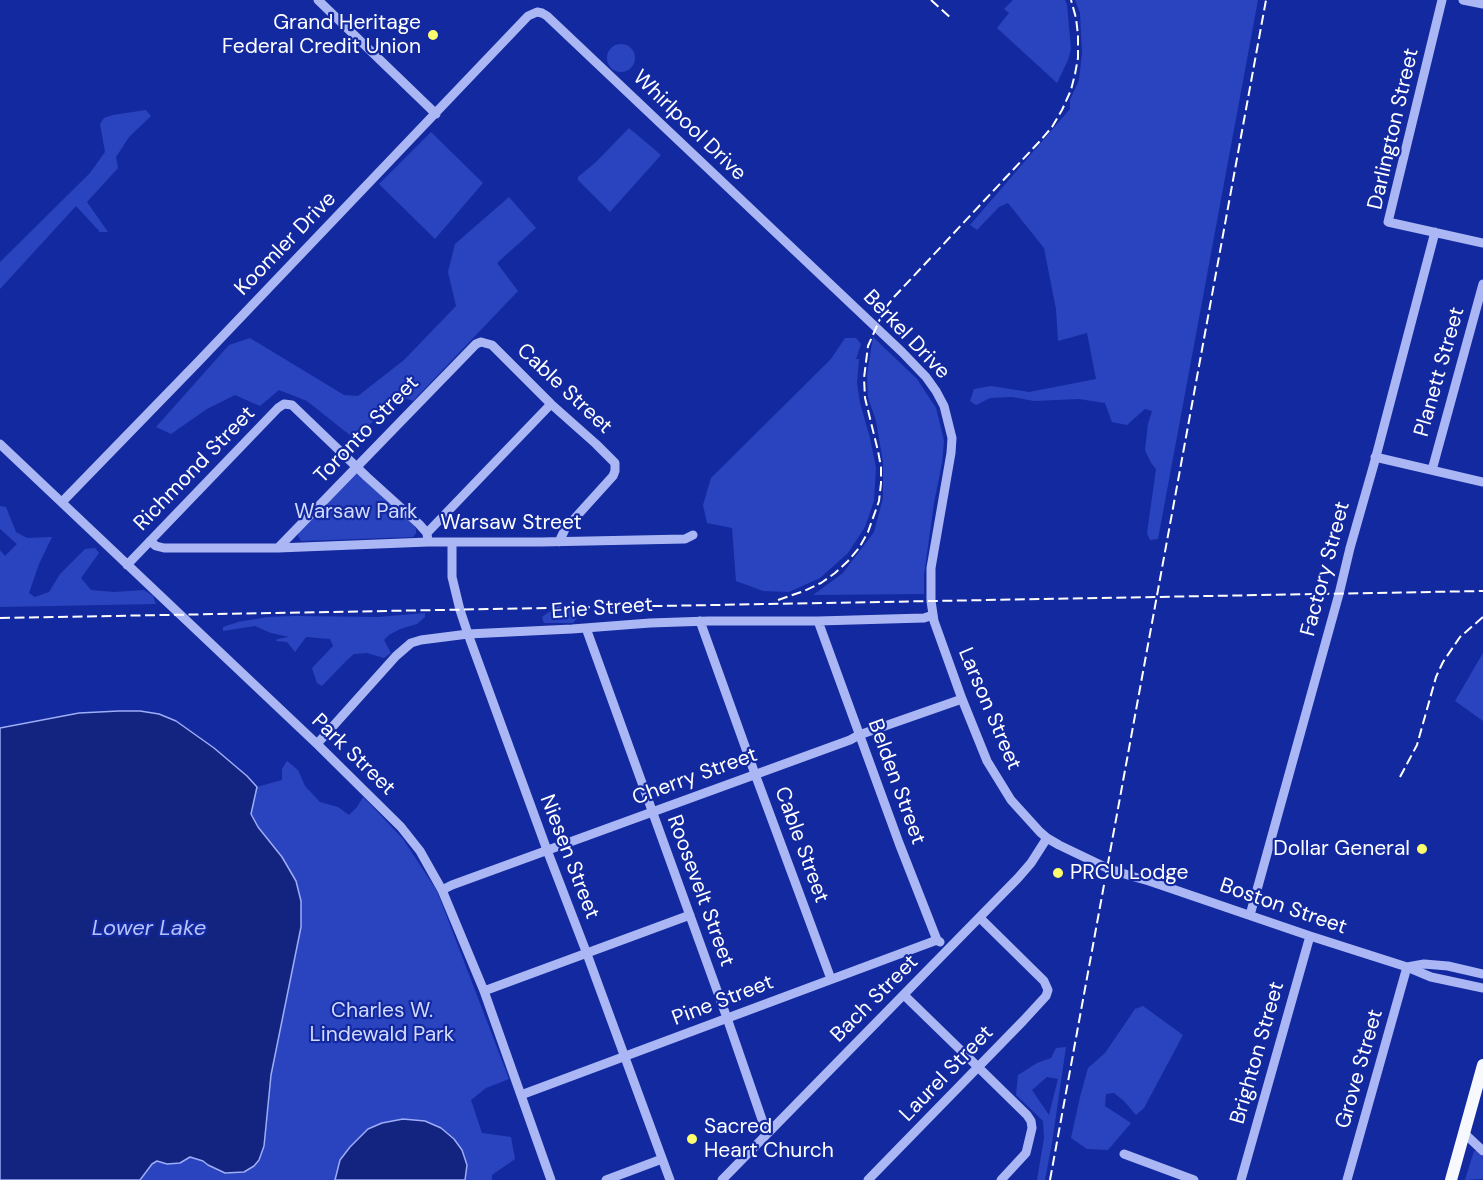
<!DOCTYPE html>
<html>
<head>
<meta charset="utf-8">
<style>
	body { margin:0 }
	canvas { display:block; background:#13299f }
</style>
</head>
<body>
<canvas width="1483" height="1180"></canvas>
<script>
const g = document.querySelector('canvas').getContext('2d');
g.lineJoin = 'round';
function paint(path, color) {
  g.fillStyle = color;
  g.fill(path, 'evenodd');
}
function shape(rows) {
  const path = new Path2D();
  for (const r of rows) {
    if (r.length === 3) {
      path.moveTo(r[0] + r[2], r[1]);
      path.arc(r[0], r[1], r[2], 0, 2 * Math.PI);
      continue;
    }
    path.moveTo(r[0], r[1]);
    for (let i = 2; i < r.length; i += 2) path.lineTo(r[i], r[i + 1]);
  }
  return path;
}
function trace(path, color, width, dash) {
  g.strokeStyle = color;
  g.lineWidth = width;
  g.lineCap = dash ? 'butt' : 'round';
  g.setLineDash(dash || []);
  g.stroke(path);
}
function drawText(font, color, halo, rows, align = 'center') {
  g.font = font + ' "DM Sans",sans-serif';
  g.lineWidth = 4.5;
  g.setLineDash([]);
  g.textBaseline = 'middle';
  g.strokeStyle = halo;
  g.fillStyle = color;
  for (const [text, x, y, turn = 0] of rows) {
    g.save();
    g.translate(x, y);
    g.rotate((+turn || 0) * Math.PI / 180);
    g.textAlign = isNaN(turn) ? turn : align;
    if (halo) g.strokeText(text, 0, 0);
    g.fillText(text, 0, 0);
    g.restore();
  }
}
const green = shape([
	[1013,0,1065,0,1067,5,1071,49,1068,60,1057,83,997,28,1009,13,1004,9],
	[1075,0,1258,0,1158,539,1150,540,1147,533,1156,469,1151,463,1145,450,1148,424,1152,411,1145,409,1127,425,1112,422,1105,403,1079,399,1034,401,1012,397,990,398,976,405,970,401,974,389,991,386,1029,392,1096,379,1087,333,1058,341,1056,309,1044,248,1008,203,999,207,977,230,970,225,1070,109,1070,100,1079,80,1082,53,1080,13],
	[621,58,14],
	[146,110,151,116,129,137,116,157,118,168,87,202,108,232,100,232,76,206,0,289,0,262,90,173,105,152,100,124,104,118,113,115],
	[629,128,661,155,610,212,578,180,578,177,596,162],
	[431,132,483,183,435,239,379,184],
	[509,197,536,228,497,263,518,291,413,401,394,394,365,431,351,436,307,401,279,390,260,406,235,395,207,409,171,434,156,427,229,345,250,338,344,395,358,396,404,360,456,306,448,272,455,244],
	[873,337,917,379,936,408,942,432,944,441,942,463,934,503,924,575,924,594,813,595,843,573,874,532,883,498,883,462,876,421,868,397,867,375],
	[845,338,856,338,861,344,856,359,859,359,857,383,860,403,870,438,876,468,874,501,865,527,848,553,820,578,789,592,763,591,736,581,732,528,707,523,703,505,711,478,831,359],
	[353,474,358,474,414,525,416,529,416,533,413,537,301,541,298,536,299,531],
	[0,506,6,507,16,532,27,538,52,537,39,564,29,593,35,597,49,592,60,574,85,549,95,548,99,553,81,578,91,590,114,592,144,590,153,596,156,604,0,607,0,550,5,556,17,544,0,529],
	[575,610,577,618,573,623,544,623,542,617,549,612],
	[425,613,425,617,417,624,400,629,389,635,384,640,391,653,384,658,367,653,354,654,346,661,322,686,317,683,312,668,333,646,330,639,306,637,295,652,287,642,276,641,277,639,289,637,271,633,255,626,223,631,223,627,238,622,268,617,295,616,379,617],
	[1483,653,1483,721,1455,701],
	[287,761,298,770,305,786,320,802,338,807,349,815,357,807,363,797,371,805,403,839,437,891,509,1079,486,1088,471,1100,482,1133,511,1137,515,1159,492,1175,492,1180,465,1180,467,1165,462,1150,340,1160,335,1180,140,1180,152,1164,157,1161,167,1164,190,1157,203,1161,208,1165,259,1160,264,1146,271,1075,296,881,282,857,258,827,251,814,257,787,282,780,282,769],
	[1143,1006,1183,1035,1144,1108,1136,1115,1124,1101,1114,1093,1106,1094,1105,1106,1131,1123,1108,1150,1087,1149,1071,1138,1080,1097,1088,1068,1105,1053,1135,1009],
	[1066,1047,1052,1143,1045,1180,1037,1180,1044,1138,1043,1121,1016,1095,1018,1075,1037,1063,1051,1058,1056,1048],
	[1047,1077,1058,1079,1049,1115,1032,1090],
	[1474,1151,1477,1151,1483,1157,1483,1179,1465,1180]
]);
const water = shape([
	[119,711,140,711,159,714,176,721,214,748,247,776,257,787,251,814,258,827,282,857,296,881,301,901,301,927,271,1075,264,1146,259,1160,254,1166,244,1172,225,1173,208,1165,203,1161,190,1157,180,1163,167,1164,157,1161,152,1164,140,1180,0,1180,0,728,79,713,119,711],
	[403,1119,425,1121,441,1128,454,1139,462,1150,467,1165,465,1180,335,1180,340,1160,350,1147,368,1129,382,1123,403,1119]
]);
const minor = shape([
	[318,0,436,114],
	[1442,0,1388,222,1483,243],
	[1463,0,1483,4],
	[0,444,317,744,401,827,420,851,442,890,484,991,551,1180],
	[1375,457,1483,482],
	[1432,470,1483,284],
	[62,502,198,362,528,16,537,12,542,13,547,16,902,352,926,377,936,391,944,406,952,438,951,453,931,568,931,601,934,621,962,699,987,761,1011,800,1040,832,1047,838,1059,845,1107,868,1131,876,1149,881,1310,936,1407,967,1431,977,1483,988],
	[427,533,551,404],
	[150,541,156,546,164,548,278,548,428,542,541,542,685,539,693,535],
	[452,543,452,577,460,610,468,634,547,850,587,954,670,1180],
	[278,548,476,344,481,342,492,345,551,404,596,444,615,463,615,471,613,476,565,529,559,542],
	[127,565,278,408,284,404,292,405,367,477,419,524,427,533,428,542],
	[700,621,755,774,831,979],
	[818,621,899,843,937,940,940,942],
	[586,628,727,1018,767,1134],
	[317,744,396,656,411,643,421,640,468,634,572,629,650,623,709,621,818,621,924,618,933,615],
	[442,890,452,885,850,740,859,735,962,699],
	[1250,915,1339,594,1350,548,1374,464,1435,232],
	[1407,967,1424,964,1448,966,1483,974],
	[484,991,690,915],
	[904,995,978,1067,1027,1115,1031,1121,1032,1128,1026,1153,1001,1180],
	[521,1095,937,940],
	[1464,1133,1483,1151],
	[1124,1154,1194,1180],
	[606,1180,662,1159],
	[722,1180,1018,878,1031,863,1047,838],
	[868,1180,1023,1021,1046,996,1048,990,1044,981,980,918],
	[1241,1180,1310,936],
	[1347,1180,1407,967]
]);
const major = shape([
	[1451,1180,1483,1065]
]);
const rail = shape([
	[931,0,951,18],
	[778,600,804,591,821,583,835,573,848,561,859,548,868,532,879,501,881,483,881,467,878,451,865,398,864,378,868,346,884,310,894,297,1040,141,1052,127,1062,110,1071,90,1075,74,1078,58,1078,35,1076,18,1071,0],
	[0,618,1483,591],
	[1400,777,1417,745,1436,677,1443,662,1460,637,1483,617],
	[1050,1180,1266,0]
]);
const markers = [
	[433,35,6,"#fffe6e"],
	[1422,849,6,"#fffe6e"],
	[1058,873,6,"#fffe6e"],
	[692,1139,6,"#fffe6e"]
];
const poiNames = [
	["Grand Heritage",421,23],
	["Federal Credit Union",421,47],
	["Dollar General",1410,849],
	["PRCU Lodge",1070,873,"left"],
	["Sacred",704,1127,"left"],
	["Heart Church",704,1151,"left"]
];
const streetNames = [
	["Whirlpool Drive",689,126,44],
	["Darlington Street",1394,129,-77],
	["Koomler Drive",286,244,-46],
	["Berkel Drive",906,335,46],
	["Planett Street",1440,372,-74],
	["Cable Street",564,389,43],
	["Toronto Street",367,430,-46],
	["Richmond Street",195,469,-46],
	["Warsaw Street",511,523],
	["Factory Street",1326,569,-75],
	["Erie Street",602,609,-4],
	["Larson Street",989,709,67],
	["Park Street",353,755,44],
	["Cherry Street",695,777,-20],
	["Belden Street",896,782,70],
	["Cable Street",801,845,70],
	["Niesen Street",569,857,69],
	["Roosevelt Street",700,891,70],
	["Boston Street",1283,907,19],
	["Bach Street",875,999,-45],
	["Pine Street",723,1001,-21],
	["Brighton Street",1258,1053,-74],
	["Grove Street",1360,1069,-74],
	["Laurel Street",947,1074,-46]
];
const parkNames = [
	["Warsaw Park",356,512],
	["Charles W.",382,1011],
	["Lindewald Park",382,1035]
];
const waterNames = [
	["Lower Lake",149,929]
];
paint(green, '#2a43bf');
paint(water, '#132380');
trace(water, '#9dadf7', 1.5);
trace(minor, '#aab7f4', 9);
trace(major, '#f8f8ff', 12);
trace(rail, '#fff', 2, [10, 4.5]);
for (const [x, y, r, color] of markers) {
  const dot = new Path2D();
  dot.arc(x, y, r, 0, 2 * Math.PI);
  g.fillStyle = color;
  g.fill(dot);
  trace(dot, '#13299f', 2);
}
drawText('21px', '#fff', '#13299f', poiNames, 'right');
drawText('21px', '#fff', '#13299f', streetNames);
drawText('21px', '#d3dafe', '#13299f', parkNames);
drawText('italic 22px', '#b7c3fa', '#13299f', waterNames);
</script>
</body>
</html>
